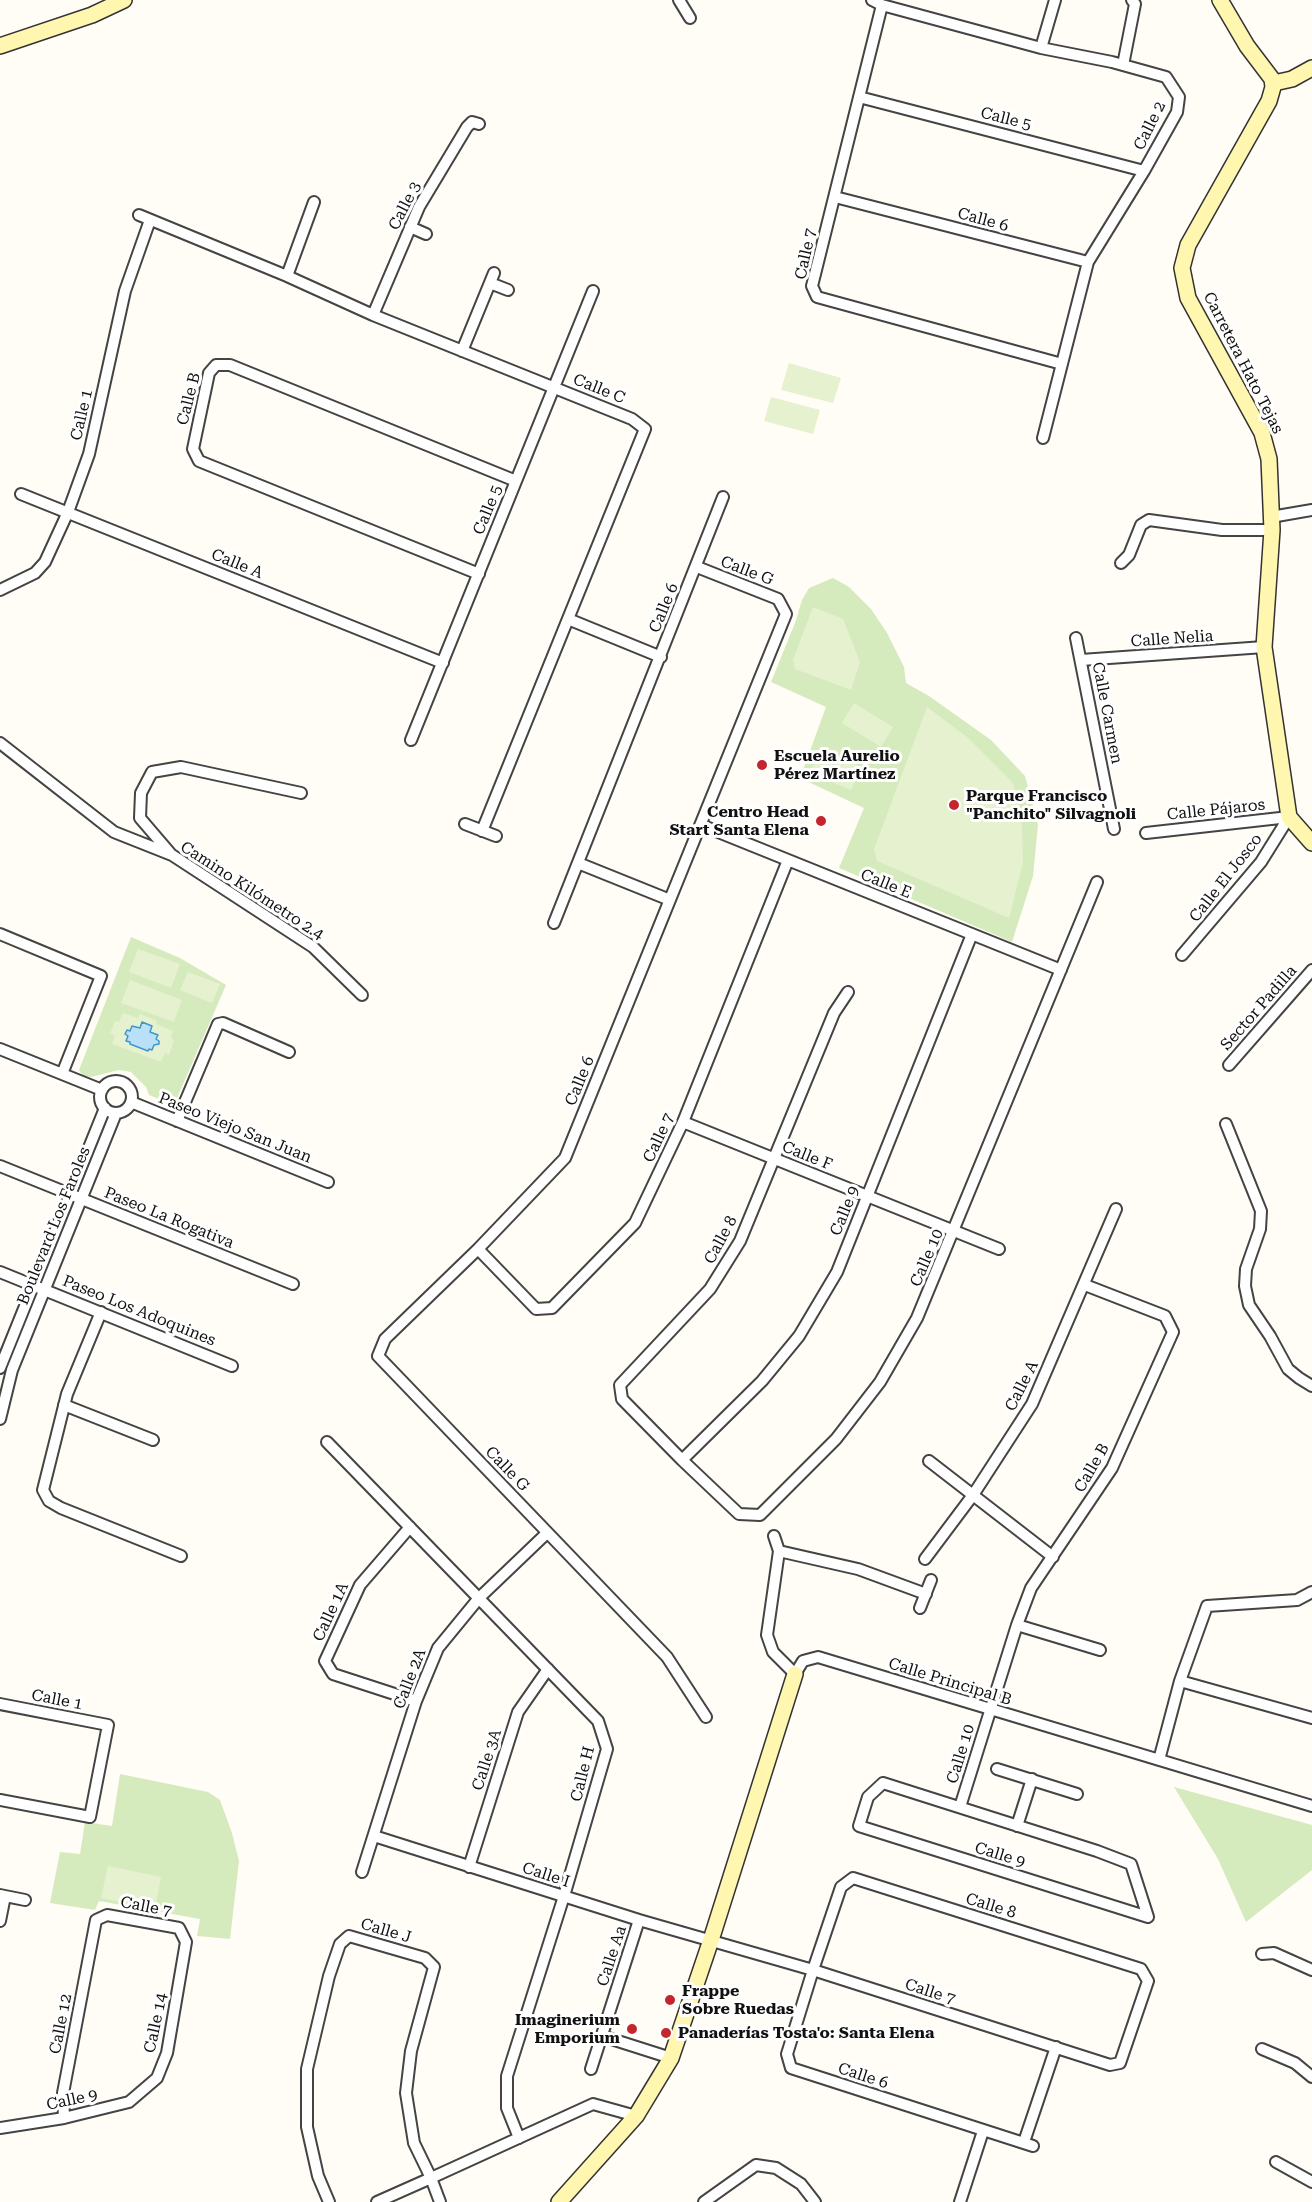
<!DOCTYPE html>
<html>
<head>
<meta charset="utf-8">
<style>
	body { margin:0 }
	canvas { display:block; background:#fffdf5 }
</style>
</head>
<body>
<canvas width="1312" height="2202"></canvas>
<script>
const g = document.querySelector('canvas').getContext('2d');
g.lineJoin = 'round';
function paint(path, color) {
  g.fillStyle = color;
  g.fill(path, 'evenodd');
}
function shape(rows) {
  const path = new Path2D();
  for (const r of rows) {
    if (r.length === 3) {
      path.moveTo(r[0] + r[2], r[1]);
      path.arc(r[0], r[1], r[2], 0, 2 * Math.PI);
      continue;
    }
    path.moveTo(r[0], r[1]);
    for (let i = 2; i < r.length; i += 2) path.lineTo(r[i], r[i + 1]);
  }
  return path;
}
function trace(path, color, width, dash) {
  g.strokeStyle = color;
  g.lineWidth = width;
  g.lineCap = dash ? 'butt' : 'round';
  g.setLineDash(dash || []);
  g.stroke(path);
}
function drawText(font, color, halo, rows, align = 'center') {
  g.font = font + ' "Roboto Serif",serif';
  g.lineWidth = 6;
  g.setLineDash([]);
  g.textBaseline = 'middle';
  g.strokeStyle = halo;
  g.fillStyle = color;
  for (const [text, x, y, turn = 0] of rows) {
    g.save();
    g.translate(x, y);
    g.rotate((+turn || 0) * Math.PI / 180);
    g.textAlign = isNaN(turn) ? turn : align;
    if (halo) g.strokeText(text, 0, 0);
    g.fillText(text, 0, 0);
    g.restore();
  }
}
const green = shape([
	[833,578,849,587,871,609,887,633,904,667,906,683,929,696,991,740,1025,776,1038,825,1033,876,1012,942,839,868,864,808,800,778,826,707,771,682,795,623,802,600,809,588],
	[131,937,180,958,226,985,174,1105,149,1095,146,1087,131,1072,119,1070,91,1077,82,1075,79,1070],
	[120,1774,208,1792,220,1800,232,1833,239,1861,230,1939,197,1936,200,1919,99,1901,95,1910,50,1903,60,1852,80,1854,85,1822,112,1826],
	[1174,1787,1312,1825,1312,1870,1246,1922,1218,1859]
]);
const pitch = shape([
	[789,363,841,378,833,403,781,390],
	[771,397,820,410,813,434,764,421],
	[813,607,843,619,860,662,851,690,795,669,793,660],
	[854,703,893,727,881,747,842,723],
	[927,707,967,737,1013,783,1022,827,1023,862,1009,918,877,861,874,849],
	[820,749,861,767,851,790,810,773],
	[138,949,180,964,171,988,129,972],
	[188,972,220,984,212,1003,180,990],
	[130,980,182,1000,174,1022,121,1003],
	[123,1013,138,1018,140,1014,157,1021,156,1024,173,1031,171,1038,174,1040,169,1055,165,1053,161,1062,112,1044,115,1035,110,1034,115,1021,119,1022],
	[108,1866,161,1877,155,1909,101,1898]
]);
const water = shape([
	[142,1022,152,1026,150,1032,158,1035,156,1039,159,1041,159,1044,154,1045,152,1050,149,1049,148,1051,130,1044,130,1042,126,1041,128,1036,125,1034,127,1030,130,1031,132,1026,140,1028,142,1022]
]);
const street = shape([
	[679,0,690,18],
	[872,0,882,5,1041,48,1112,62,1166,77,1179,97,1177,112,1144,171,1088,262,1043,438],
	[882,5,812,286,817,297,1062,364],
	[1041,48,1055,0],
	[1123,65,1135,4,1132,0],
	[859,97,1144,171],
	[835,197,1088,262],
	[139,215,287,276,373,315,632,419,645,429,482,831],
	[410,227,426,234],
	[287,276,314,202],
	[490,283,508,290],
	[373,315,419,207,467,127,472,122,479,124],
	[462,351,494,273],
	[21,494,443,663],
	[1271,517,1312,510],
	[1121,563,1129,555,1141,525,1149,520,1222,530,1272,530],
	[697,567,778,599,786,614,565,1158,478,1249,385,1339,378,1356,667,1657,706,1717],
	[479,574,199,461,193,449,209,373,216,365,230,365,516,481],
	[0,590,35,573,45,562,68,512,89,454,125,291,150,220],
	[568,619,661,657],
	[1076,638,1114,829],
	[1081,660,1264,647],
	[411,740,593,291],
	[0,743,114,832,172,855,313,947,362,995],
	[465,824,496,836],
	[701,825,1061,970],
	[1146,833,1289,817],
	[170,853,140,818,141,793,152,772,181,767,301,793],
	[578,863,670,900],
	[554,923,723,497],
	[0,934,101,976,62,1074],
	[1182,955,1261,862,1289,817],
	[848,992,834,1013,740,1241,710,1289,620,1385,622,1399,682,1460,739,1514,760,1515,836,1439,880,1382,917,1318,1097,882],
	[0,1049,102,1090],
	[1229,1065,1312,970],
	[116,1097,16],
	[131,1102,328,1182],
	[177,1121,218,1024,223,1023,289,1052],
	[683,1122,999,1249],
	[1226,1124,1261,1211,1260,1229,1246,1269,1245,1286,1249,1305,1270,1336,1288,1369,1299,1378,1312,1386],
	[0,1166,293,1284],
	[478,1249,536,1309,552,1308,635,1223,683,1122,788,860],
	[0,1272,232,1366],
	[101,1312,67,1394,43,1490,49,1501,61,1508,181,1556],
	[0,1368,105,1108],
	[64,1405,153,1440],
	[0,1419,12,1370,116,1113],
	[327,1442,598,1721,607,1749,564,1896,507,2076,507,2108,519,2138],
	[682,1460,762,1381,799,1336,837,1272,972,934],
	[929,1461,1053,1557],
	[410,1527,360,1585,325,1661,333,1674,416,1701],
	[774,1536,779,1551,767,1635,773,1652,795,1674,803,1661,818,1657,1312,1806],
	[779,1551,858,1569,926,1594],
	[925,1559,973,1495,1032,1404,1116,1209],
	[920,1608,931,1580],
	[1017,1625,1100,1650],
	[1180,1681,1312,1718],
	[0,1704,108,1725,90,1817,0,1800],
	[1159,1760,1180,1681,1207,1606,1297,1600,1312,1592],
	[997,1769,1077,1794],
	[883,1783,1097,1851,1131,1864,1148,1917,859,1826,868,1797,883,1783],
	[960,1807,1017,1625,1031,1588,1112,1468,1173,1332,1165,1316,1085,1285],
	[1017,1826,1032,1779],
	[374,1836,639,1920,813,1970,1110,2065,1120,2063,1148,1981,1141,1969,853,1878,841,1887,813,1970,787,2054,791,2068,1033,2146],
	[469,1867,518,1712,548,1669],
	[362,1872,416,1701,438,1648,479,1598,547,1533],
	[0,1895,25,1900],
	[0,1921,5,1896],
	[1262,1954,1274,1953,1312,1970],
	[602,2036,671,2058],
	[1262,2049,1295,2063,1312,2077],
	[591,2069,639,1920],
	[0,2128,64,2118,129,2102,157,2078,167,2053,186,1942,179,1928,107,1915,96,1920,63,2093,64,2118],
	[1024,2142,1056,2047],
	[1276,2162,1312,2182],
	[329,2202,318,2176,307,2127,307,2069,329,1976,340,1944,349,1936,425,1958,434,1967,411,2051,406,2093,414,2143,431,2178,377,2202],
	[440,2202,431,2178,593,2104,636,2116],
	[704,2202,756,2165,776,2168,801,2184,815,2202],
	[960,2202,983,2131]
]);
const secondary = shape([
	[1220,0,1247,46,1272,79,1273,87,1269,101,1188,245,1182,268,1188,298,1262,433,1269,459,1272,530,1264,647,1289,817,1312,843],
	[0,46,92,15,124,0],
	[1274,83,1292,79,1312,68],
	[559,2202,636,2116,671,2058,711,1940,795,1674]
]);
const markers = [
	[762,765,6,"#c4262e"],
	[954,805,6,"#c4262e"],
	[821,821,6,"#c4262e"],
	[670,2000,6,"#c4262e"],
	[632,2029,6,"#c4262e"],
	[666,2033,6,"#c4262e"]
];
const streetNames = [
	["Calle 5",1006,119,14],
	["Calle 2",1150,126,-64],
	["Calle 3",405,206,-63],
	["Calle 6",983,220,15],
	["Calle 7",806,254,-78],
	["Carretera Hato Tejas",1243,363,63],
	["Calle C",599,389,22],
	["Calle B",189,399,-76],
	["Calle 1",82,415,-77],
	["Calle 5",488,510,-68],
	["Calle A",237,564,22],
	["Calle G",747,571,21],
	["Calle 6",664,608,-68],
	["Calle Nelia",1172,639,-4],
	["Calle Carmen",1107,713,79],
	["Calle Pájaros",1216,810,-6],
	["Calle El Josco",1226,878,-52],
	["Calle E",886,884,22],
	["Camino Kilómetro 2.4",252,891,33],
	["Sector Padilla",1259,1008,-49],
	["Calle 6",580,1081,-68],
	["Paseo Viejo San Juan",235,1128,22],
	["Calle 7",659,1138,-65],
	["Calle F",807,1156,22],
	["Calle 9",845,1211,-68],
	["Paseo La Rogativa",169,1218,22],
	["Boulevard Los Faroles",54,1226,-68],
	["Calle 8",721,1240,-62],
	["Calle 10",927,1258,-67],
	["Paseo Los Adoquines",139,1311,22],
	["Calle A",1022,1386,-63],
	["Calle B",1092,1468,-60],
	["Calle G",507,1469,46],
	["Calle 1A",331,1612,-65],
	["Calle 2A",410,1679,-69],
	["Calle Principal B",950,1682,17],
	["Calle 1",57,1700,11],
	["Calle 10",961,1754,-73],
	["Calle 3A",487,1760,-72],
	["Calle H",583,1774,-76],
	["Calle 9",1000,1855,17],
	["Calle I",546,1875,18],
	["Calle 8",991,1906,17],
	["Calle 7",146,1907,11],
	["Calle J",386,1931,16],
	["Calle Aa",612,1956,-72],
	["Calle 7",930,1992,18],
	["Calle 14",156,2023,-78],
	["Calle 12",61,2024,-79],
	["Calle 6",863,2076,18],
	["Calle 9",72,2100,-12]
];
const poiNames = [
	["Escuela Aurelio",774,756],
	["Pérez Martínez",774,774],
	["Parque Francisco",966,796],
	["\"Panchito\" Silvagnoli",966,814],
	["Centro Head",809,812,"right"],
	["Start Santa Elena",809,830,"right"],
	["Frappe",682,1991],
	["Sobre Ruedas",682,2009],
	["Imaginerium",620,2020,"right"],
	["Emporium",620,2038,"right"],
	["Panaderías Tosta'o: Santa Elena",678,2033]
];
paint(green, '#d5ebbd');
paint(pitch, '#e6f2cf');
paint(water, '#b9e0f7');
trace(water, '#3f96cf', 1.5);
trace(street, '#444', 14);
trace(secondary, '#333', 18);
trace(street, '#fff', 10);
trace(secondary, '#fff6b0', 15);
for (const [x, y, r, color] of markers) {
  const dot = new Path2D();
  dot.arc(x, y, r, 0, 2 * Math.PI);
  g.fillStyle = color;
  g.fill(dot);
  trace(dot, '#fff', 2);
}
drawText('16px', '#111', '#fff', streetNames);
drawText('bold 16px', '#111', '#fff', poiNames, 'left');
</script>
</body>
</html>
